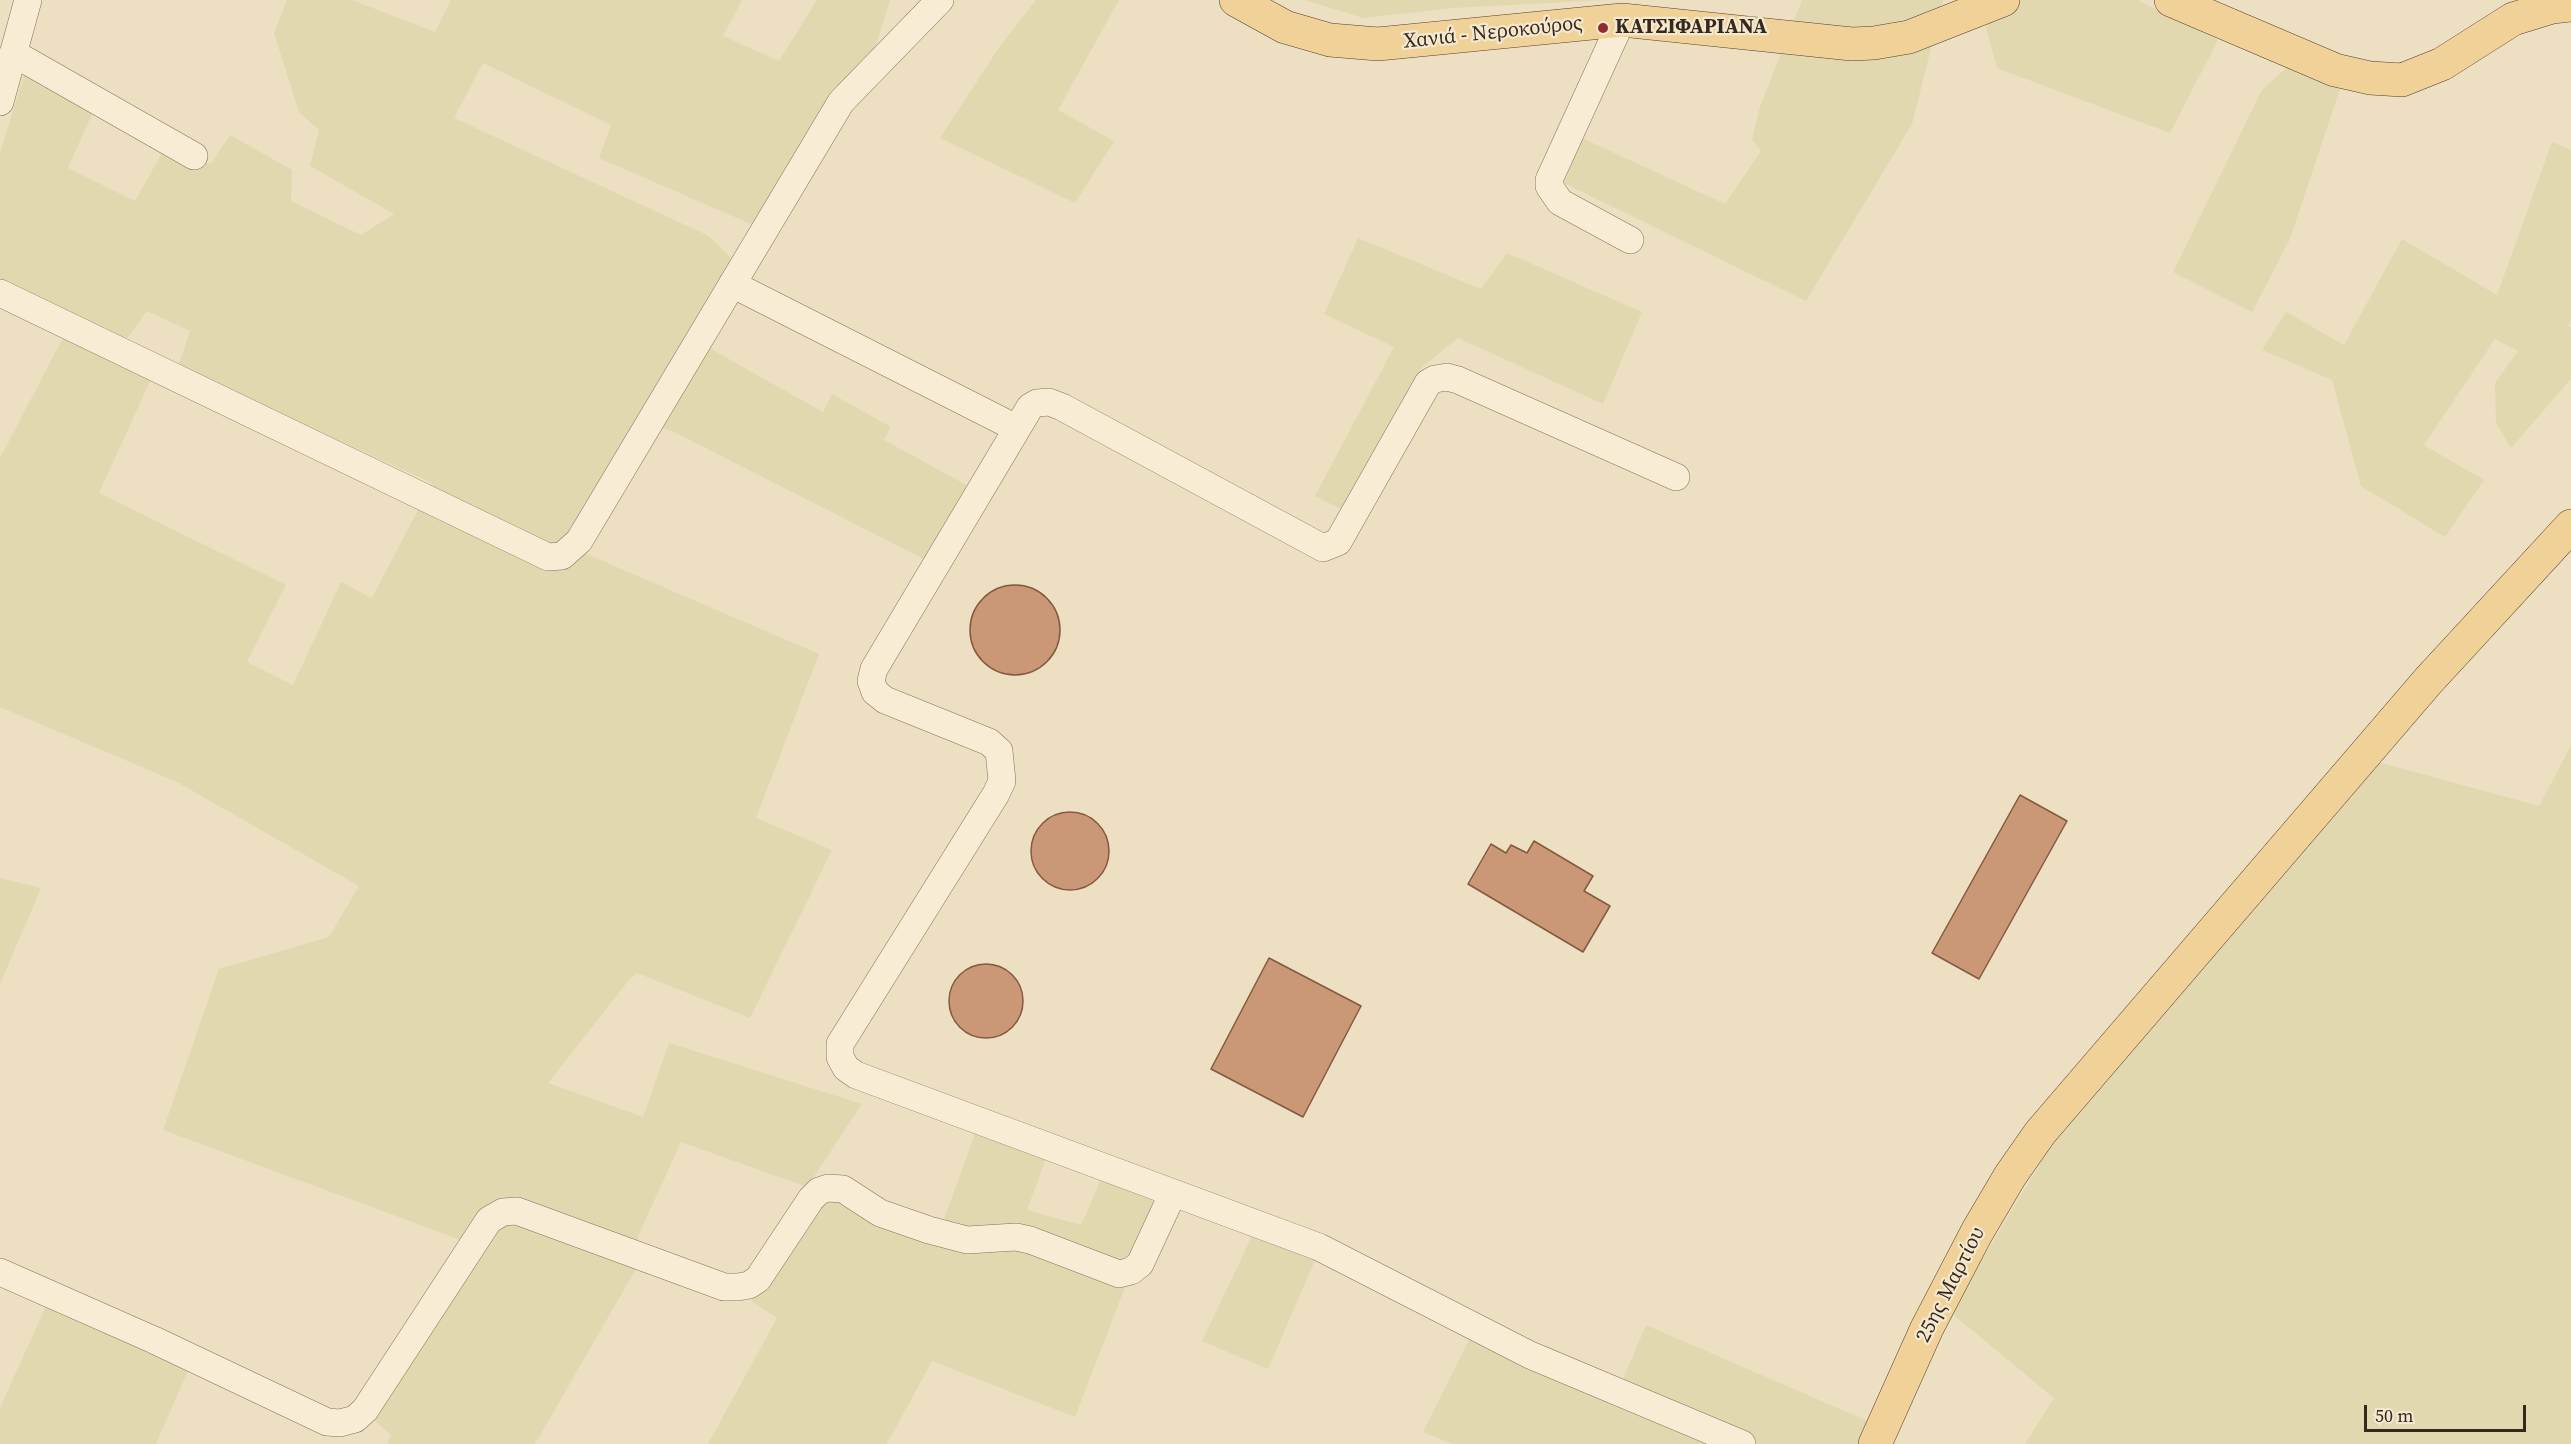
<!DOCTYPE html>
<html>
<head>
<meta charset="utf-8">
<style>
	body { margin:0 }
	#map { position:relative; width:2571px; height:1444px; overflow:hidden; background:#eddfc1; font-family:"Source Serif 4",serif }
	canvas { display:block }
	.scale { position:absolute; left:2364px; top:1405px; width:162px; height:27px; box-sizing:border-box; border:3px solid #36281d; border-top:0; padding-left:8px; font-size:18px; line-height:21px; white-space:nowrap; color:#36281d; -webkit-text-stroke:4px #f4e9d0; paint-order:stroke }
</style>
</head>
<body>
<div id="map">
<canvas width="2571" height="1444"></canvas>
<div class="scale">50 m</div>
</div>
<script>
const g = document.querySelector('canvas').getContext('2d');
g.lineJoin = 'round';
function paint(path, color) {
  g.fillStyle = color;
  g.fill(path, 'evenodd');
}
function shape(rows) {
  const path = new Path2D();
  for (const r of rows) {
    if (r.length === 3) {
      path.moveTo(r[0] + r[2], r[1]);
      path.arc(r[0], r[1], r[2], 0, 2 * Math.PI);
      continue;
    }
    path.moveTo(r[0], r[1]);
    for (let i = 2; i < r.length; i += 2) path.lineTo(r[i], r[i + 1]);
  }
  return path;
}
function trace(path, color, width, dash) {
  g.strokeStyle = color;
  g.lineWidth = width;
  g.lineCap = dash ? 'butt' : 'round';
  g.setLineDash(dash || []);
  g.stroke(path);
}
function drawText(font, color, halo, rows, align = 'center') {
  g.font = font + ' "Source Serif 4",serif';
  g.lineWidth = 4.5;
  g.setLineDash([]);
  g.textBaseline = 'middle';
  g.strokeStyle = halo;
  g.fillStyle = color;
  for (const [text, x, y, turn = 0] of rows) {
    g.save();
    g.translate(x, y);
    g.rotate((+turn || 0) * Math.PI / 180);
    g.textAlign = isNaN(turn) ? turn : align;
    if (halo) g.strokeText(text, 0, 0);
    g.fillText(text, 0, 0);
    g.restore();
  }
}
const farmland = shape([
	[287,0,352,0,435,32,451,0,742,0,723,36,779,61,817,0,890,0,873,55,753,225,599,158,611,125,483,63,454,118,709,236,731,258,691,334,718,353,823,412,832,394,891,427,884,440,970,487,926,560,674,432,641,420,561,543,819,654,756,818,832,850,750,1018,637,973,629,980,548,1083,643,1117,669,1043,862,1104,807,1187,681,1142,639,1234,636,1269,535,1444,387,1444,391,1435,371,1417,480,1247,163,1130,219,969,329,937,359,886,177,782,0,707,0,458,74,317,0,282,0,153,25,72,93,112,68,168,135,201,163,151,211,164,230,135,292,170,291,201,361,235,394,214,310,166,319,130,299,112,274,33],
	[147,311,190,331,178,367,432,483,372,598,341,582,293,685,247,662,286,585,99,493,152,377,125,341],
	[1036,0,1119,0,1058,110,1114,141,1075,203,940,138,1000,46],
	[1305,0,1607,0,1453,8,1363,18],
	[1802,0,1943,0,1912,124,1806,301,1564,183,1582,138,1725,204,1761,151,1752,139,1760,107],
	[1995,0,2137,0,2218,40,2170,133,1997,68,1986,27],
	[2286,68,2342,83,2290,239,2252,312,2173,272,2262,90],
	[2552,142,2571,150,2571,320,2568,326,2571,328,2571,379,2511,448,2496,423,2495,383,2518,351,2495,339,2424,445,2484,480,2445,537,2361,486,2332,380,2262,350,2286,312,2344,345,2402,239,2497,295],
	[1358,238,1481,289,1507,253,1642,312,1603,404,1458,338,1423,366,1343,510,1315,496,1394,347,1324,314],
	[2571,746,2571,1444,2025,1444,2054,1398,1950,1312,2054,1141,2374,761,2539,806],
	[0,878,41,888,0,984],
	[976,1131,1046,1159,1027,1210,1081,1225,1102,1177,1159,1199,1075,1417,932,1361,887,1444,708,1444,777,1318,751,1301,824,1200,840,1200,939,1233],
	[1254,1232,1316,1258,1268,1369,1202,1341],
	[46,1306,190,1366,156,1444,0,1444,0,1408],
	[1646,1325,1870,1422,1861,1444,1453,1444,1423,1432,1472,1334,1531,1365,1545,1345,1623,1379]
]);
const building = shape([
	[1015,630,45],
	[2020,795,2067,821,1979,979,1932,953,2020,795],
	[1070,851,39],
	[1534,841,1593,876,1584,891,1610,906,1583,952,1468,884,1491,844,1506,853,1511,845,1527,853,1534,841],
	[1269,958,1361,1006,1303,1117,1211,1069,1269,958],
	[986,1001,37]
]);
const minor = shape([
	[1622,20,1549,180,1549,186,1560,202,1630,240],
	[13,53,194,156],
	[0,102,28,0],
	[732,284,1016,428],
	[0,293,548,557,562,556,579,541,841,102,940,0],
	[1676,477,1458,380,1447,377,1435,379,1428,383,1338,542,1323,548,1062,407,1049,402,1037,403,1030,407,874,669,871,681,875,692,885,700,989,742,999,751,1002,781,996,794,840,1044,840,1057,846,1068,856,1075,1319,1247,1530,1355,1742,1444],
	[0,1272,154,1340,327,1422,340,1423,355,1419,365,1410,489,1220,503,1212,517,1211,724,1287,738,1287,749,1285,758,1279,811,1199,819,1191,828,1188,843,1189,880,1213,929,1230,967,1240,1016,1237,1030,1240,1119,1274,1131,1271,1140,1264,1173,1193]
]);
const major = shape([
	[1236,0,1285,27,1330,40,1378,44,1622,20,1852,44,1874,43,1909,37,2003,0],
	[2171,0,2335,70,2370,78,2402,80,2442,64,2513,19,2552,7,2571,5],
	[1875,1444,1927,1328,1977,1232,2010,1176,2040,1133,2428,681,2571,526]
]);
const markers = [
	[1603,28,6,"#942a2e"]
];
const poiNames = [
	["ΚΑΤΣΙΦΑΡΙΑΝΑ",1615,28]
];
const streetNames = [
	["Χανιά - Νεροκούρος",1493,33,-6],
	["25ης Μαρτίου",1951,1285,-63]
];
paint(farmland, '#e2d8af');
paint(building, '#ca9877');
trace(building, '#84593f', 1.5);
trace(minor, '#867059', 28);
trace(major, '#533e2d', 34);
trace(minor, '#f8ecd4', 27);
trace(major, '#f0d299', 33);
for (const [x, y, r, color] of markers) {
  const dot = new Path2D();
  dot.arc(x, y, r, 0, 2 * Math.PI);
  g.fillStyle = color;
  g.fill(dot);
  trace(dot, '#f4e9d0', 2);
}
drawText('bold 21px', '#36281d', '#f4e9d0', poiNames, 'left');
drawText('21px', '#36281d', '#f4e9d0', streetNames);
</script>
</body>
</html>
